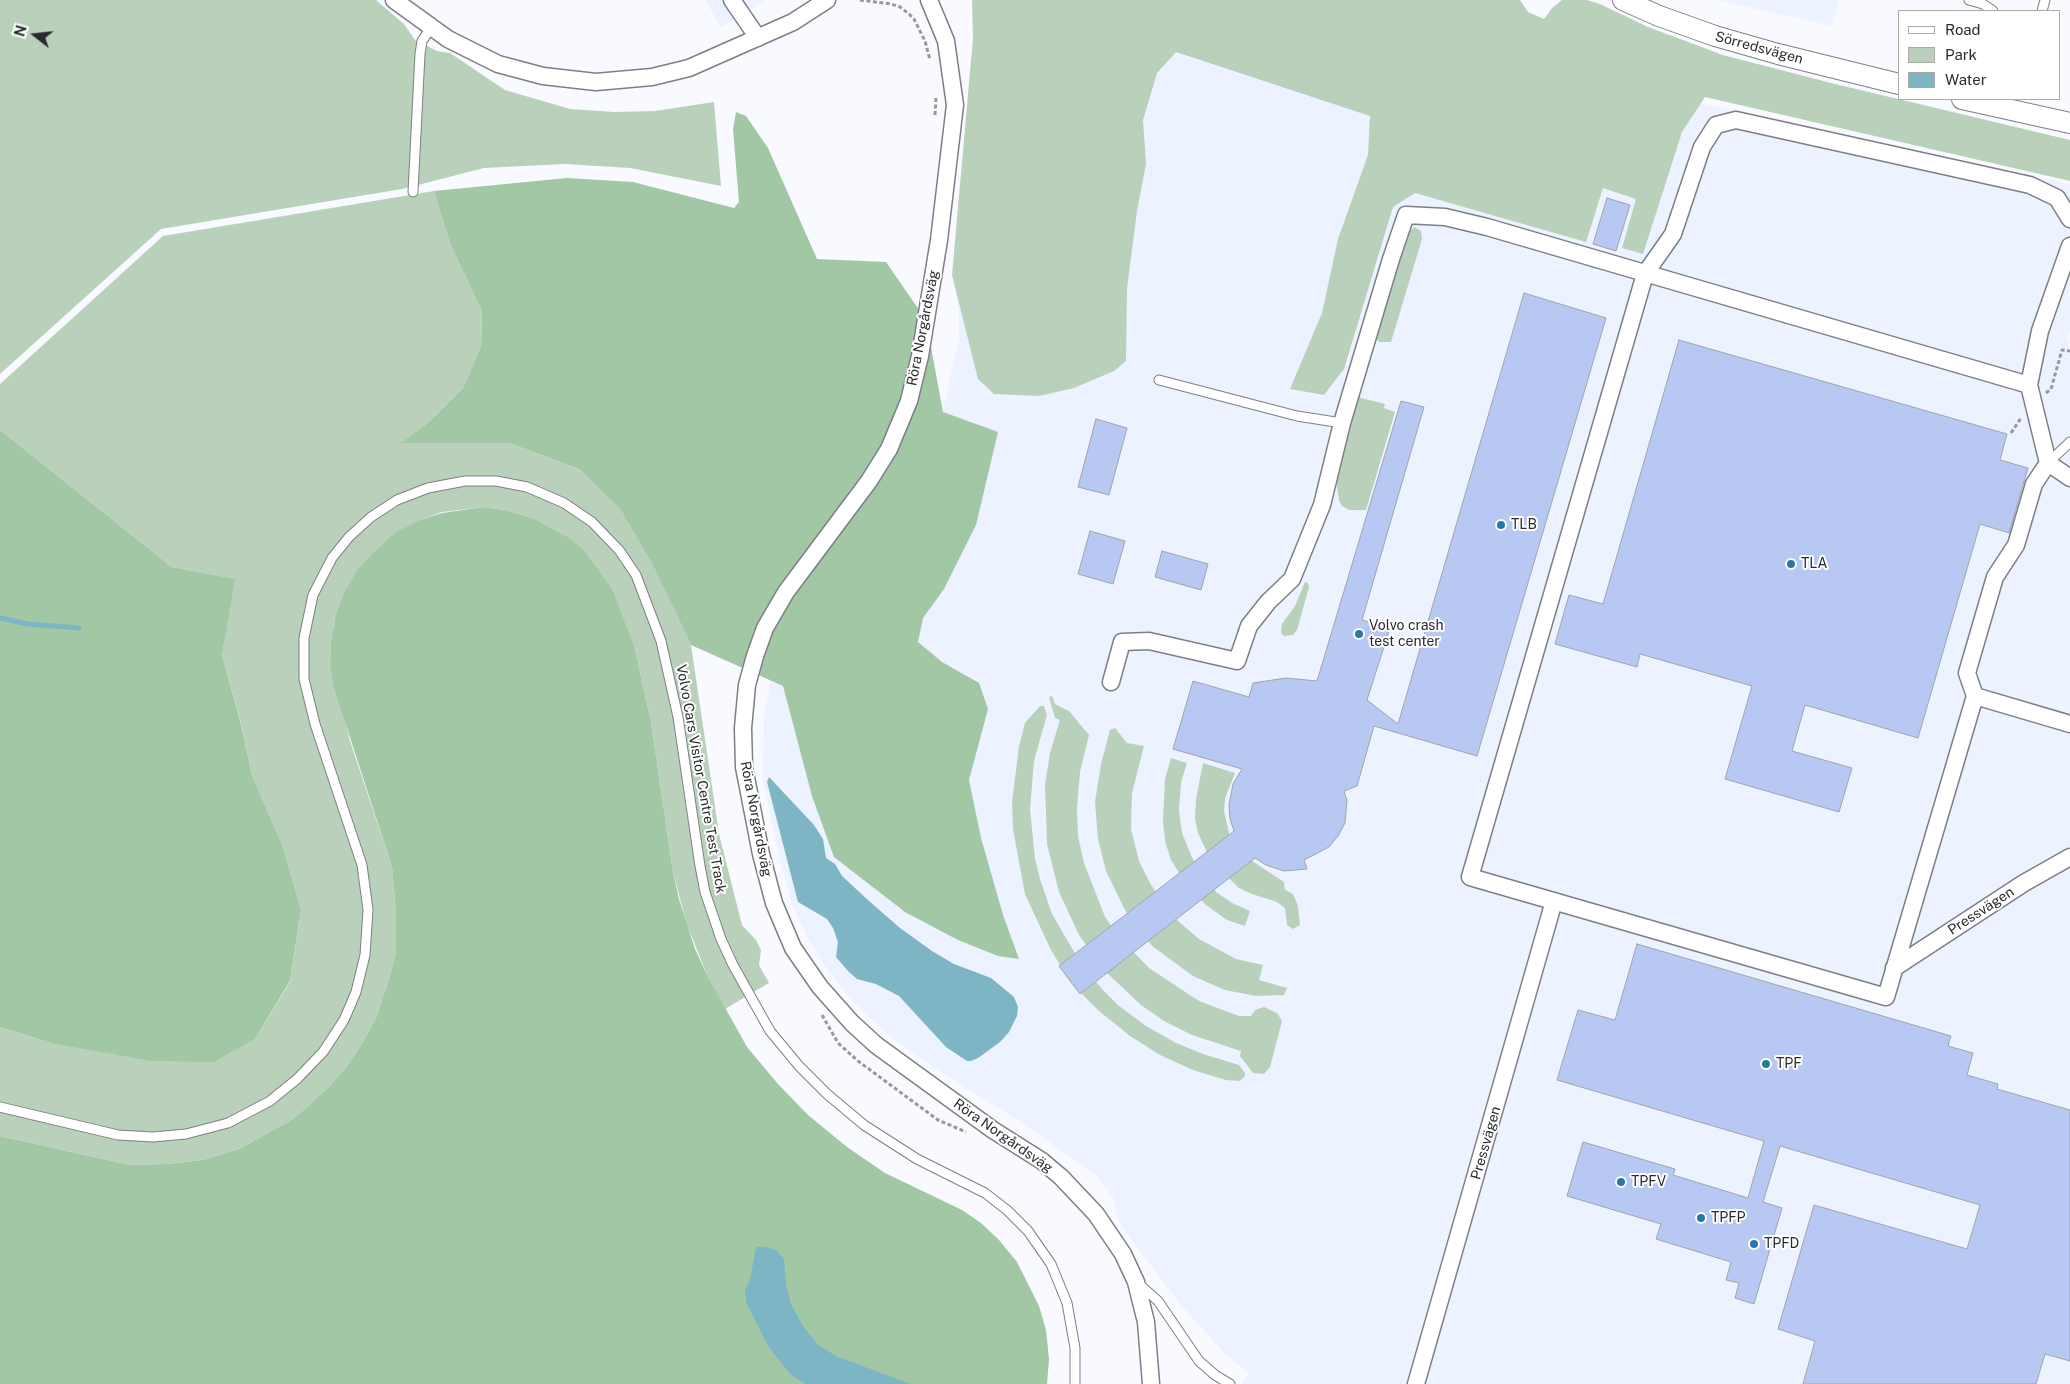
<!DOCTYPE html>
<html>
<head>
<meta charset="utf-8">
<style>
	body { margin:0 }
	#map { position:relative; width:2070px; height:1384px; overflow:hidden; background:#f8faff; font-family:"Public Sans",sans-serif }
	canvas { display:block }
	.legend { position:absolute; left:1898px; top:10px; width:162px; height:90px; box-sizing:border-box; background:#fff; border:1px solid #aaaaab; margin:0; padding:6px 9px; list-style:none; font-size:15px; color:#2a2b2d }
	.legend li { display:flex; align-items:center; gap:10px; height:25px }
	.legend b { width:25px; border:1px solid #aaaaab }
	.north { position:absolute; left:10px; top:10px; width:50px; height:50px; -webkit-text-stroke:4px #fff; paint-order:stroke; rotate:286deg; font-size:14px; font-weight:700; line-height:20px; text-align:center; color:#2a2b2d }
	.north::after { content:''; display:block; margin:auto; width:18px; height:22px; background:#2a2b2d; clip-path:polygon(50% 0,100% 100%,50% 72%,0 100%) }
</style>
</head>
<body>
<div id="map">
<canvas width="2070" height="1384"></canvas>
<ul class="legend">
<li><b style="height:6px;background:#fff"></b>Road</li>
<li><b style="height:14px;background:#b9d1bb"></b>Park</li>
<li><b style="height:14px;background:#7db5c4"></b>Water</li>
</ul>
<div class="north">N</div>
</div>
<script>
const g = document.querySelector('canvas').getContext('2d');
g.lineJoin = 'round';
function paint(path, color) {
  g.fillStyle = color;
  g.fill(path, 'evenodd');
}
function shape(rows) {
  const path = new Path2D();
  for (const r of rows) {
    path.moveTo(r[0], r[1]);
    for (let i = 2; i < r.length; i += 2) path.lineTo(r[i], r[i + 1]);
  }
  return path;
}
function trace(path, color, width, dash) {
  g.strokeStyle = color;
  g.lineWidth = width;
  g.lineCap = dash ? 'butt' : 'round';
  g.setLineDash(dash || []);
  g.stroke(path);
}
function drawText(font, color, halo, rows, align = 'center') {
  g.font = font + ' "Public Sans",sans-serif';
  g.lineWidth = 4;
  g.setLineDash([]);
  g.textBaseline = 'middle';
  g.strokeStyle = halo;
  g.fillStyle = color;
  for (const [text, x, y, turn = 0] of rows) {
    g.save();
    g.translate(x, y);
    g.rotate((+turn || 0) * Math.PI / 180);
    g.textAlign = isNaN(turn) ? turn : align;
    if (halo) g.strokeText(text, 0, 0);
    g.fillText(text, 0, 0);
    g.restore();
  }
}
const built = shape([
	[705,0,766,0,721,27],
	[979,0,1547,70,2070,184,2070,328,2068,339,2070,344,2070,1384,1242,1384,1249,1373,1227,1356,1180,1304,1125,1231,1116,1213,1113,1197,1095,1175,1030,1128,931,1066,893,1039,851,1000,825,966,808,938,792,904,778,853,763,781,764,718,772,672,939,429,959,337,958,282],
	[1717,0,1839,0,1832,26]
]);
const green = shape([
	[0,0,376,0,404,24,415,40,437,51,450,53,505,90,570,109,614,112,655,111,714,102,721,186,630,168,564,164,484,168,402,189,161,229,0,374],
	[972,0,1520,0,1528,12,1544,19,1552,8,1562,0,1587,0,1600,4,1648,27,1723,55,1831,83,2070,140,2070,181,1705,97,1682,132,1643,254,1622,248,1636,199,1603,188,1586,242,1415,193,1393,207,1344,369,1324,395,1290,389,1322,313,1338,239,1368,155,1370,116,1176,52,1157,73,1143,120,1146,164,1137,211,1127,288,1126,361,1114,371,1074,388,1039,396,994,394,978,379,952,275,973,38],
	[434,191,450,244,482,311,481,346,463,388,429,422,402,443,509,443,579,469,620,509,652,564,691,645,719,834,742,925,756,940,761,950,759,965,769,983,725,1009,708,977,687,925,673,872,651,722,635,649,566,536,533,518,505,510,483,507,442,512,420,520,335,618,331,641,330,661,350,741,392,867,396,914,396,952,388,984,376,1018,361,1045,345,1069,326,1090,293,1119,239,1149,202,1160,167,1164,130,1165,0,1136,0,1027,51,1043,255,1039,290,982,301,910,283,847,252,775,241,723,222,655,234,579,172,567,0,430,0,384,163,236],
	[1414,227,1421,231,1422,239,1391,342,1379,342,1375,337,1405,237],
	[1357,397,1385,404,1384,408,1395,412,1366,510,1349,510,1342,506,1339,500,1335,473],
	[1305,582,1308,583,1309,587,1297,630,1293,635,1284,636,1281,633,1282,624,1295,606],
	[1052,696,1055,704,1069,711,1089,735,1080,772,1077,807,1078,836,1084,863,1105,917,1119,937,1149,968,1199,1001,1239,1016,1251,1016,1255,1010,1264,1007,1277,1013,1282,1021,1270,1067,1264,1074,1253,1073,1240,1056,1241,1051,1192,1035,1164,1021,1141,1005,1103,969,1079,935,1059,892,1047,844,1045,785,1050,753,1060,720,1055,718,1049,697],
	[1040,706,1044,706,1047,715,1034,761,1030,809,1035,859,1040,879,1052,914,1080,962,1102,989,1119,1006,1146,1026,1176,1043,1203,1054,1239,1065,1245,1073,1245,1076,1240,1081,1226,1080,1193,1070,1160,1055,1130,1036,1099,1011,1084,996,1063,970,1050,948,1025,894,1013,829,1012,802,1019,746,1025,723],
	[1115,728,1127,743,1144,746,1132,793,1131,829,1139,861,1151,885,1178,921,1199,939,1236,959,1263,965,1259,980,1287,988,1284,995,1256,996,1225,990,1193,976,1152,946,1125,910,1106,871,1098,839,1095,802,1101,764,1110,730],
	[1171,758,1187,763,1181,782,1179,811,1182,833,1191,855,1199,872,1216,892,1232,903,1250,911,1245,926,1227,920,1206,905,1189,888,1171,860,1165,841,1163,821,1165,779],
	[1203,763,1235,773,1225,798,1224,811,1229,833,1235,845,1246,857,1284,882,1285,890,1293,894,1298,906,1300,925,1293,929,1287,925,1285,908,1277,902,1252,894,1239,888,1211,861,1198,833,1195,818,1196,799]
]);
const forest = shape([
	[736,112,746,116,768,148,817,259,886,262,926,320,943,412,998,432,976,525,944,589,923,618,918,642,942,662,979,683,988,709,969,780,981,838,1003,915,1019,959,998,956,958,940,905,912,834,857,812,796,783,686,691,645,652,564,620,509,579,469,509,443,401,443,429,422,463,388,481,346,482,311,450,244,434,191,567,178,633,182,734,208,739,202,733,129],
	[0,430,172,567,235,579,222,655,241,724,252,775,283,847,301,910,290,981,255,1039,213,1062,151,1061,51,1043,0,1027],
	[483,507,505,510,533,518,566,536,583,549,612,589,635,649,651,722,673,872,679,899,695,949,708,977,747,1047,778,1084,808,1115,847,1147,885,1173,962,1210,981,1223,999,1240,1017,1262,1039,1306,1046,1330,1049,1359,1047,1384,0,1384,0,1136,130,1165,167,1164,202,1160,239,1149,293,1119,326,1090,345,1069,361,1045,376,1018,388,983,396,952,396,914,392,867,334,688,330,661,331,641,335,618,345,591,358,569,376,550,395,533,420,520,442,513]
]);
const water = shape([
	[769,777,814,825,823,839,826,858,835,864,842,876,869,901,900,928,932,951,954,964,991,978,1014,997,1018,1007,1017,1016,1009,1032,1000,1042,978,1058,971,1061,967,1061,946,1047,899,996,876,984,857,979,849,972,836,957,838,942,833,928,827,919,798,902,767,782],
	[756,1247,765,1247,776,1250,784,1259,786,1285,791,1304,803,1326,818,1345,836,1356,910,1384,806,1384,791,1375,768,1346,746,1302,745,1290,750,1280]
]);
const stream = shape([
	[0,618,28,624,79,628]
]);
const building = shape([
	[1607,198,1630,205,1616,251,1593,244,1607,198],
	[1524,293,1606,318,1477,756,1374,726,1357,786,1344,791,1347,801,1345,823,1338,836,1329,847,1304,860,1307,869,1284,871,1266,865,1255,858,1080,994,1059,966,1234,831,1230,819,1229,805,1233,784,1242,769,1173,749,1193,681,1249,697,1253,683,1286,678,1317,681,1401,401,1424,407,1362,620,1390,628,1367,700,1398,724,1524,293],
	[1679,340,2007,434,2000,460,2028,468,2009,533,1980,524,1918,738,1805,705,1792,751,1852,768,1839,812,1725,779,1752,686,1640,654,1637,667,1555,644,1569,595,1603,604,1679,340],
	[1096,419,1127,428,1109,495,1078,487,1096,419],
	[1090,531,1125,541,1113,584,1078,574,1090,531],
	[1162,551,1208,564,1201,590,1155,577,1162,551],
	[1637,944,1951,1036,1948,1046,1973,1053,1967,1075,1998,1084,1997,1089,2070,1110,2070,1361,2045,1354,2036,1384,1803,1384,1815,1341,1778,1329,1814,1205,1967,1249,1980,1205,1780,1146,1763,1202,1782,1208,1754,1304,1735,1298,1739,1283,1726,1280,1731,1262,1656,1239,1661,1224,1567,1196,1583,1142,1675,1169,1673,1175,1748,1198,1764,1141,1557,1080,1578,1010,1615,1020,1637,944]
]);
const path = shape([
	[860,0,891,4,900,7,909,14,914,19,925,41,930,60],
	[935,115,936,98],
	[2046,393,2051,389,2062,350,2070,351],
	[2011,433,2021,418],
	[822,1015,838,1043,858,1061,938,1120,966,1132]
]);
const service = shape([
	[1969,0,1983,4,1993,11],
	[2042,11,2045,0],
	[413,192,420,54,422,41,431,28],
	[1159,380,1297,416,1342,423],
	[2048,463,2070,442],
	[0,1107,118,1135,153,1137,186,1134,228,1123,270,1101,297,1079,323,1052,344,1020,356,992,365,955,368,910,362,865,315,724,304,679,304,638,313,595,332,558,349,537,371,517,397,500,428,488,465,481,496,481,527,487,564,503,592,522,619,550,636,575,661,641,678,717,700,866,705,892,721,939,733,965,770,1031,799,1066,827,1094,864,1125,917,1159,985,1193,1007,1210,1028,1231,1051,1264,1067,1303,1075,1348,1075,1384],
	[1139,1284,1158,1301,1199,1361,1215,1375,1230,1384]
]);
const minor = shape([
	[394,0,448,39,498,64,543,76,596,82,652,77,689,68,793,22,827,0],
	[732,0,758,38],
	[929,0,946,41,955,105,939,240,920,356,909,401,889,449,869,481,786,592,765,628,755,656,747,685,743,728,744,767,761,854,774,903,793,948,820,987,852,1023,876,1045,993,1130,1042,1161,1061,1177,1096,1214,1123,1254,1136,1282,1146,1322,1151,1384],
	[2070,246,2040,331,2029,385,2048,463,2070,478],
	[2048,463,2034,484,2016,545,1995,577,1967,673,1975,696,1886,997,1470,877,1645,274,1673,234,1702,147,1716,125,1736,120,2030,185,2057,198,2070,219],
	[1111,682,1122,642,1149,641,1237,661,1249,626,1268,602,1292,579,1322,505,1342,423,1391,259,1406,215,1445,217,1487,227,2029,385],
	[1975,696,2070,724],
	[1894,968,2024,883,2070,857],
	[1416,1384,1554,901]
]);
const tertiary = shape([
	[1623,0,1659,16,1715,36,1778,54,1899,84],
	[1962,99,2070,123]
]);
const markers = [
	[1501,525,5,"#2778a9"],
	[1791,564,5,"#2778a9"],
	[1359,634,5,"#2778a9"],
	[1766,1064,5,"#2778a9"],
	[1621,1182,5,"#2778a9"],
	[1701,1218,5,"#2778a9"],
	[1754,1244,5,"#2778a9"]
];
const streetNames = [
	["Sörredsvägen",1759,48,15],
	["Röra Norgårdsväg",923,328,-79],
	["Volvo Cars Visitor Centre Test Track",701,779,80],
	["Röra Norgårdsväg",756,819,79],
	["Pressvägen",1981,911,-33],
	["Röra Norgårdsväg",1003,1136,35],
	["Pressvägen",1486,1143,-74]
];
const poiNames = [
	["TLB",1511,525],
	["TLA",1801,564],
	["Volvo crash",1369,626],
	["test center",1369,642],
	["TPF",1776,1064],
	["TPFV",1631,1182],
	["TPFP",1711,1218],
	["TPFD",1764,1244]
];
paint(built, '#ecf2ff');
paint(green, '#b9d1bb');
paint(forest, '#a1c7a5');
paint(water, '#7db5c4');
trace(stream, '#7db5c4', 5);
paint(building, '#b7c8f2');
trace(building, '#a2a4aa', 1);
trace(service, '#7d7f85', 11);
trace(minor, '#7d7f85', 19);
trace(tertiary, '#7d7f85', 22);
trace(path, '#98999d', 3, [4, 2.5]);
trace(service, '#fff', 9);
trace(minor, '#fff', 16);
trace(tertiary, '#fff', 20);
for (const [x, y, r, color] of markers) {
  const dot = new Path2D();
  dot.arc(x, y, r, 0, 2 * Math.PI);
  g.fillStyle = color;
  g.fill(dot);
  trace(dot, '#fff', 2);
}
drawText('14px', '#2a2b2d', '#fff', streetNames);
drawText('14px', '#2a2b2d', '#fff', poiNames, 'left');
</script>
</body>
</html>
